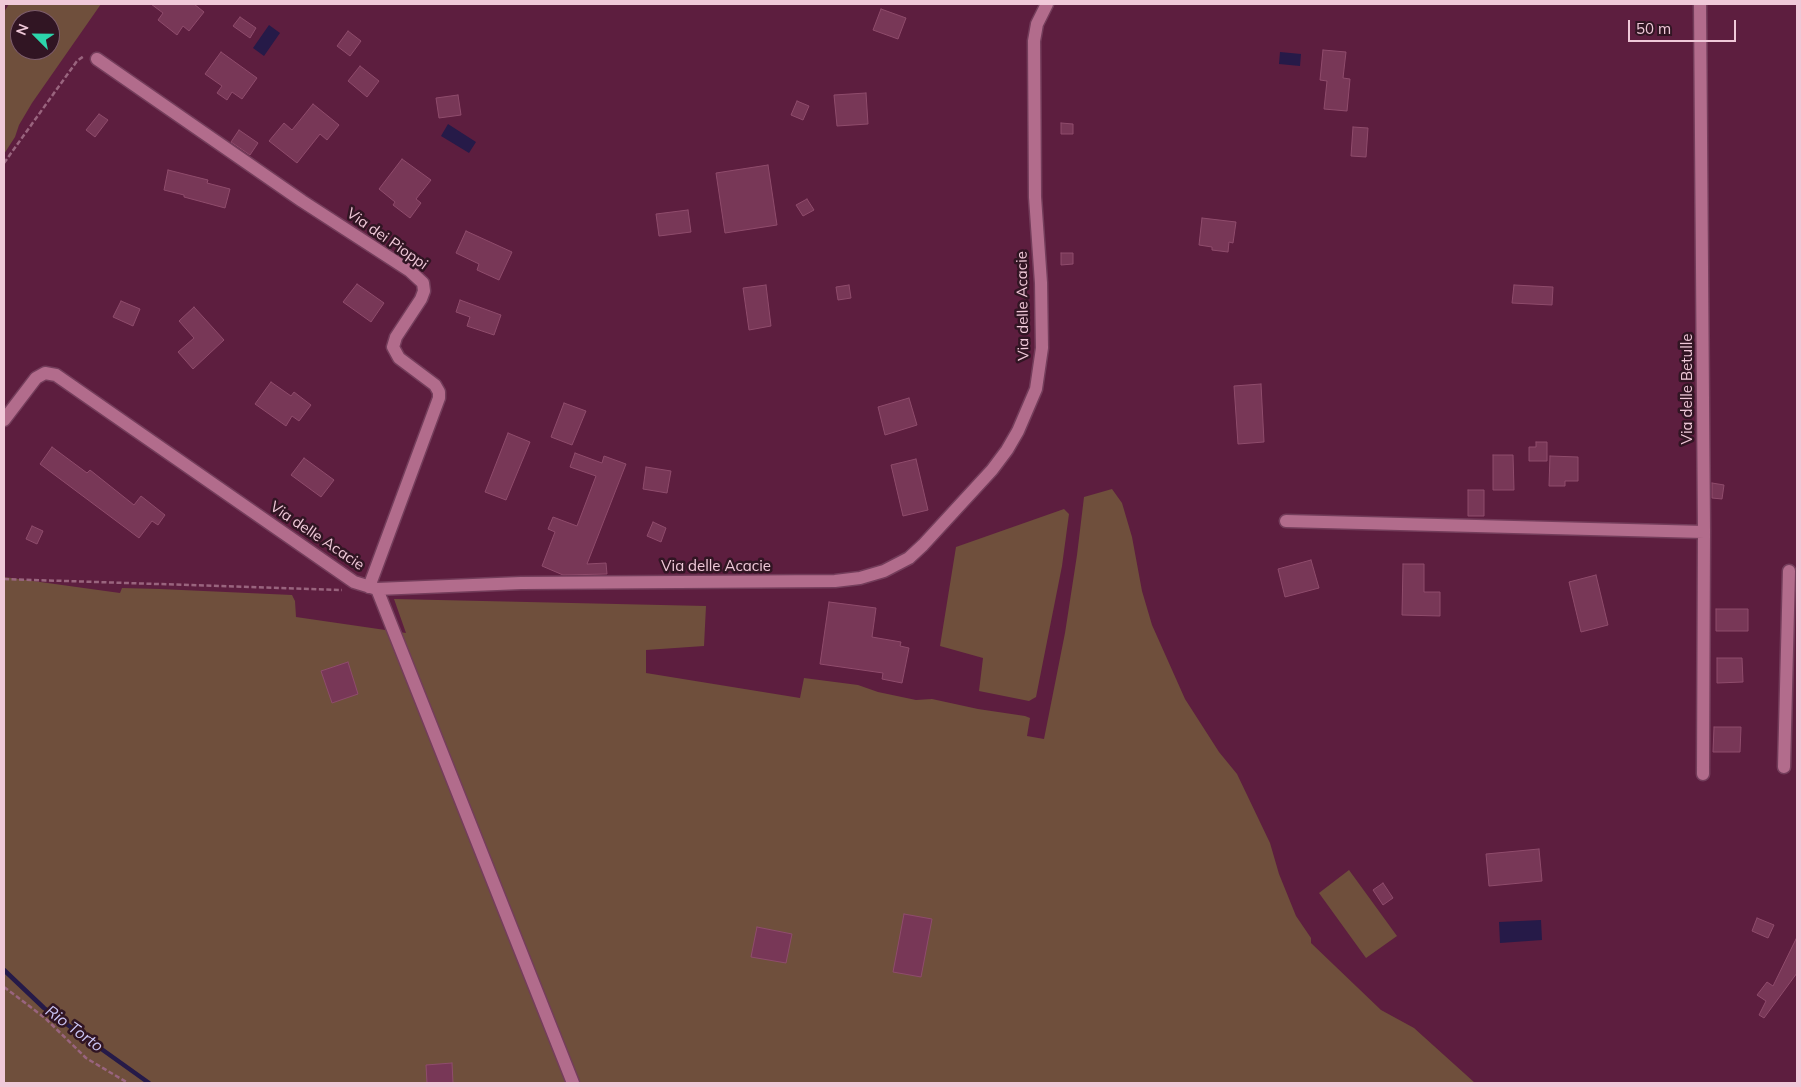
<!DOCTYPE html>
<html>
<head>
<meta charset="utf-8">
<style>
	body { margin:0 }
	#map { position:relative; width:1801px; height:1087px; overflow:hidden; background:#5d1e3f; font-family:Mulish,sans-serif }
	canvas { display:block }
	.frame { position:absolute; inset:0; border:5px solid #f0c9d9; pointer-events:none }
	.north { position:absolute; left:10px; top:10px; width:50px; height:50px; box-sizing:border-box; background:#311523; border:1px solid #7d5d6c; border-radius:50%; rotate:293deg; font-size:14px; font-weight:700; line-height:20px; text-align:center; color:#f0c9d9 }
	.north::after { content:''; display:block; margin:auto; width:18px; height:22px; background:#2cd5ab; clip-path:polygon(50% 0,100% 100%,50% 72%,0 100%) }
	.scale { position:absolute; left:1628px; top:20px; width:108px; height:22px; box-sizing:border-box; border:2px solid #f0c9d9; border-top:0; padding-left:6px; font-size:15px; line-height:18px; white-space:nowrap; color:#f0c9d9; -webkit-text-stroke:4px #311523; paint-order:stroke }
</style>
</head>
<body>
<div id="map">
<canvas width="1801" height="1087"></canvas>
<div class="frame"></div>
<div class="north">N</div>
<div class="scale">50 m</div>
</div>
<script>
const g = document.querySelector('canvas').getContext('2d');
g.lineJoin = 'round';
function paint(path, color) {
  g.fillStyle = color;
  g.fill(path, 'evenodd');
}
function shape(rows) {
  const path = new Path2D();
  for (const r of rows) {
    path.moveTo(r[0], r[1]);
    for (let i = 2; i < r.length; i += 2) path.lineTo(r[i], r[i + 1]);
  }
  return path;
}
function trace(path, color, width, dash) {
  g.strokeStyle = color;
  g.lineWidth = width;
  g.lineCap = dash ? 'butt' : 'round';
  g.setLineDash(dash || []);
  g.stroke(path);
}
function drawText(font, color, halo, rows, align = 'center') {
  g.font = font + ' Mulish,sans-serif';
  g.lineWidth = 5;
  g.setLineDash([]);
  g.textBaseline = 'middle';
  g.strokeStyle = halo;
  g.fillStyle = color;
  for (const [text, x, y, turn = 0] of rows) {
    g.save();
    g.translate(x, y);
    g.rotate((+turn || 0) * Math.PI / 180);
    g.textAlign = isNaN(turn) ? turn : align;
    if (halo) g.strokeText(text, 0, 0);
    g.fillText(text, 0, 0);
    g.restore();
  }
}
const green = shape([
	[9,4,101,4,32,103,19,125,15,137,4,154,4,12],
	[20,20,50,20,50,50,20,50],
	[1112,489,1122,503,1132,537,1142,591,1152,625,1185,699,1219,752,1237,774,1270,843,1279,874,1296,916,1311,938,1311,943,1381,1010,1414,1028,1475,1083,4,1083,4,577,120,593,122,588,160,589,292,595,295,601,296,617,406,633,394,599,706,606,704,646,646,650,646,673,800,698,804,678,858,685,878,692,916,700,932,699,978,709,1025,716,1030,718,1027,736,1044,739,1065,633,1077,555,1084,497],
	[1064,509,1069,514,1062,566,1036,697,1029,701,979,691,983,658,940,646,956,547],
	[1349,870,1397,936,1366,958,1319,893]
]);
const water = shape([
	[269,25,280,33,264,56,253,48],
	[1280,52,1301,54,1300,66,1279,64],
	[448,124,476,142,469,153,441,136],
	[1541,920,1542,940,1500,943,1499,922]
]);
const stream = shape([
	[4,970,44,1008,149,1083]
]);
const building = shape([
	[151,4,194,4,204,12,189,31,183,26,177,35,158,20,163,13,151,4],
	[881,9,906,18,898,39,873,30,881,9],
	[240,17,256,28,250,38,233,26,240,17],
	[348,31,361,41,350,56,337,46,348,31],
	[1323,50,1346,52,1343,78,1350,79,1347,111,1324,109,1327,81,1320,80,1323,50],
	[221,52,257,78,242,99,232,92,227,100,217,93,222,86,205,74,221,52],
	[360,66,379,81,367,97,348,81,360,66],
	[866,93,868,124,837,126,834,95,866,93],
	[458,95,461,115,439,118,436,98,458,95],
	[797,101,809,106,803,120,791,115,797,101],
	[313,104,339,125,327,140,320,134,297,163,269,141,284,123,292,130,313,104],
	[99,114,108,120,95,137,86,130,99,114],
	[1061,123,1073,124,1073,134,1061,134,1061,123],
	[1353,127,1368,128,1366,157,1351,156,1353,127],
	[239,130,258,143,250,155,231,142,239,130],
	[402,159,431,180,416,199,421,203,410,218,393,205,395,202,379,189,402,159],
	[768,165,777,225,725,233,716,173,768,165],
	[168,170,208,180,207,183,230,189,225,208,184,197,184,195,164,190,168,170],
	[807,199,814,210,803,216,796,205,807,199],
	[688,210,691,232,659,236,656,214,688,210],
	[1202,218,1236,222,1233,243,1229,242,1228,252,1212,250,1212,247,1199,245,1202,218],
	[466,231,512,252,499,280,477,270,479,264,456,253,466,231],
	[1061,253,1073,253,1073,264,1061,265,1061,253],
	[357,284,384,303,371,322,343,302,357,284],
	[766,285,771,326,749,330,743,288,766,285],
	[849,285,851,298,838,300,836,287,849,285],
	[1514,285,1553,287,1552,305,1512,303,1514,285],
	[460,300,501,315,494,335,467,326,470,317,456,312,460,300],
	[121,301,140,309,133,326,113,317,121,301],
	[194,307,224,340,193,369,178,352,194,338,179,321,194,307],
	[271,382,291,396,294,392,311,405,299,421,292,416,286,426,255,404,271,382],
	[1261,384,1264,442,1238,444,1234,386,1261,384],
	[909,398,917,425,885,435,878,407,909,398],
	[564,403,586,411,572,445,551,437,564,403],
	[508,433,530,442,506,500,485,492,508,433],
	[1536,442,1547,442,1547,461,1529,461,1529,447,1536,447,1536,442],
	[52,447,87,473,90,470,134,505,141,496,165,515,158,525,152,521,139,538,40,464,52,447],
	[575,453,602,463,604,456,626,464,587,564,606,563,607,574,563,575,542,566,555,532,548,529,553,517,577,526,596,476,570,467,575,453],
	[1493,455,1513,455,1514,490,1493,490,1493,455],
	[1550,456,1578,457,1578,481,1565,481,1565,486,1549,486,1550,456],
	[304,458,334,480,321,497,291,475,304,458],
	[916,459,928,510,903,516,891,465,916,459],
	[646,467,671,471,667,493,643,489,646,467],
	[1712,483,1724,485,1722,499,1712,498,1712,483],
	[1468,490,1484,490,1484,516,1468,516,1468,490],
	[653,522,666,528,661,542,647,536,653,522],
	[32,526,43,531,37,544,26,539,32,526],
	[1311,560,1319,588,1285,597,1278,569,1311,560],
	[1403,564,1424,564,1424,592,1440,592,1440,616,1402,615,1403,564],
	[1596,575,1608,625,1581,632,1569,582,1596,575],
	[829,602,876,608,872,637,901,642,900,646,909,648,902,683,882,679,883,673,820,664,829,602],
	[1716,609,1748,609,1748,631,1716,631,1716,609],
	[1717,658,1742,658,1743,682,1717,683,1717,658],
	[348,662,358,694,332,703,321,671,348,662],
	[1714,727,1741,727,1740,752,1713,752,1714,727],
	[1539,849,1542,881,1489,886,1486,854,1539,849],
	[1383,883,1393,898,1383,905,1373,890,1383,883],
	[904,914,932,919,921,977,893,972,904,914],
	[1757,918,1774,925,1768,938,1752,931,1757,918],
	[757,927,792,934,786,963,751,957,757,927],
	[1797,937,1797,973,1764,1018,1759,1015,1766,1001,1757,995,1767,982,1773,986,1797,937],
	[452,1063,453,1083,427,1083,426,1065,452,1063]
]);
const path = shape([
	[4,163,77,61,84,56],
	[4,579,342,590],
	[4,987,45,1018,86,1058,128,1083]
]);
const minor = shape([
	[1700,4,1704,532,1703,774],
	[97,59,302,201,410,271,423,283,424,291,421,299,396,337,393,347,399,358,435,385,439,392,439,398,369,587],
	[4,420,36,378,45,373,56,375,354,582,377,589,521,583,835,581,860,578,884,571,909,558,923,545,992,470,1007,450,1018,431,1036,389,1042,348,1041,283,1035,197,1034,41,1037,24,1047,4],
	[1286,521,1704,532],
	[377,589,573,1083],
	[1784,767,1789,571]
]);
const streetNames = [
	["Via dei Pioppi",387,239,35],
	["Via delle Acacie",1023,306,-91],
	["Via delle Betulle",1687,389,-90],
	["Via delle Acacie",317,536,34],
	["Via delle Acacie",716,566]
];
const waterNames = [
	["Rio Torto",74,1029,36]
];
paint(green, '#6f4f3c');
paint(water, '#261a48');
trace(stream, '#261a48', 4.5);
paint(building, '#783757');
trace(building, '#8f4c6c', 1);
trace(minor, '#743d5b', 15);
trace(path, '#99647e', 2.5, [5, 2.5]);
trace(minor, '#b26c8c', 12);
drawText('15px', '#f0c9d9', '#311523', streetNames);
drawText('italic 16px', '#c9c3f3', '#311523', waterNames);
</script>
</body>
</html>
